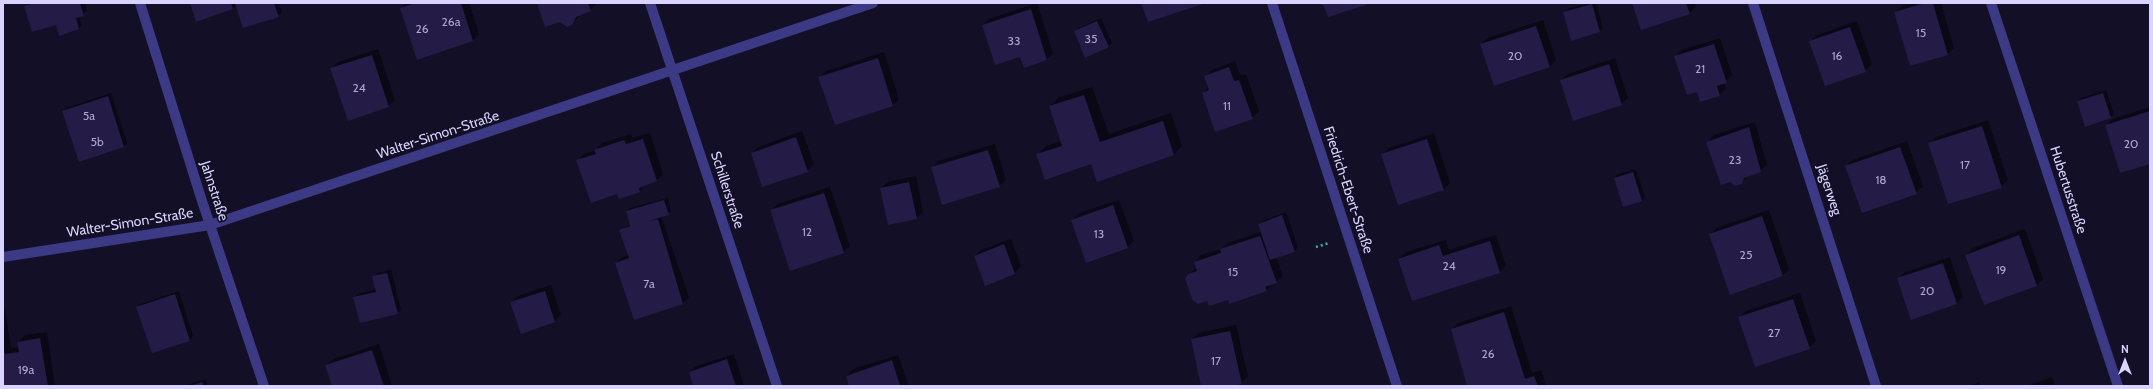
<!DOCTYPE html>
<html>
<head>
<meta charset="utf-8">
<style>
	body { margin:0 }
	#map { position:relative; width:2153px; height:389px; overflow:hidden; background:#130f26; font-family:Cabin,sans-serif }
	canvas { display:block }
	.frame { position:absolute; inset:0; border:4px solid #d9d4ff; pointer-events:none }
	.north { position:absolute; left:2105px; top:341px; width:40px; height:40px; -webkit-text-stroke:3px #130f26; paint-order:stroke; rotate:0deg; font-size:11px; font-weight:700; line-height:16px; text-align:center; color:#d9d4ff }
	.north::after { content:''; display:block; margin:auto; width:14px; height:18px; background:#d9d4ff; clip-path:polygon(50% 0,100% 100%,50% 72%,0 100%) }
</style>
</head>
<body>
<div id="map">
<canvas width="2153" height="389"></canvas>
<div class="frame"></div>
<div class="north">N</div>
</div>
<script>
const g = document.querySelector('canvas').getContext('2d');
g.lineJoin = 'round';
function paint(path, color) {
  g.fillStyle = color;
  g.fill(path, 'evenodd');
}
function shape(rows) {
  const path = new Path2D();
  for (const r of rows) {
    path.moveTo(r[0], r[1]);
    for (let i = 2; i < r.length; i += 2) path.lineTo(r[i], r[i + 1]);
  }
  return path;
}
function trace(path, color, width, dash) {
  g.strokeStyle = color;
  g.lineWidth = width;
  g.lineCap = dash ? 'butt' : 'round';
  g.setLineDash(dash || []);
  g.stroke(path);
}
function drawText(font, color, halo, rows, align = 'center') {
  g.font = font + ' Cabin,sans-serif';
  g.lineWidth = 3.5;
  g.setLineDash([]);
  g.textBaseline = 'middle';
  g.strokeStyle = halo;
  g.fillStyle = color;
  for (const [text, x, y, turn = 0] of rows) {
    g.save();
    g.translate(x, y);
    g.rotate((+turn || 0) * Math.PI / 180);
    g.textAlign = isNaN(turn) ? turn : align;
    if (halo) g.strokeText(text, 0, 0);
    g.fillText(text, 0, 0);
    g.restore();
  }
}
const shadow = shape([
	[29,3,85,3,87,11,79,16,82,25,79,28,60,34,57,23,25,7],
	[191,3,278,3,282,12,278,16,237,5,233,9,197,21],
	[406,3,469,3,479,34,473,40,418,59,401,8],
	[538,3,596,3,596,4,590,11,581,14,573,23],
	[1037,3,1053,53,1047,59,1025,66,1021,56,983,25,989,19],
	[1589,3,1596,3,1603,28,1600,31,1572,40,1564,13,1568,9],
	[1633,3,1694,3,1696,7,1689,13],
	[1911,3,1941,3,1954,48,1948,54,1895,12,1902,6],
	[1101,18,1112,43,1108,47,1075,31,1079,28],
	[1543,20,1556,60,1550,66,1481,45,1487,38],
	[1857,21,1872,64,1865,71,1810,41,1817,35],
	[1720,38,1732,75,1724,83,1726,88,1719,95,1698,91,1676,56,1682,50],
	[378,49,395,100,388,106,331,68,338,62],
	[884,52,899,99,893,105,835,124,820,78,826,71],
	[1615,58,1628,98,1621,104,1561,80,1568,74],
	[1235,61,1240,75,1246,74,1259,111,1252,118,1203,93,1209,87,1206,76,1212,70],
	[1092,87,1109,134,1171,113,1182,146,1174,154,1092,163,1037,155,1046,146,1062,141,1050,106,1058,98],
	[2106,90,2114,114,2111,117,2078,101,2081,98],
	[111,93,127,143,124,146,79,161,63,112,66,108],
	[2150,107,2150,163,2106,125,2113,119],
	[1988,120,2008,180,2001,187,1930,143,1936,137],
	[1755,122,1767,165,1760,171,1748,176,1741,183,1708,142,1714,135],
	[802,131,814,164,807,171,752,153,758,147],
	[650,133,663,174,657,180,646,184,639,191,618,193,577,161,584,154,596,150,602,143,631,134,632,138],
	[1434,133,1450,183,1444,189,1382,154,1389,148],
	[1907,141,1923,186,1916,193,1846,167,1853,160],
	[995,144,1006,180,999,186,932,168,938,161],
	[1636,169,1645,197,1642,201,1615,178,1618,174],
	[916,176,923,212,916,218,881,189,887,182],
	[830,187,850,246,843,252,772,210,778,204],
	[668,198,671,211,661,216,689,297,683,303,634,319,616,263,622,257,629,255,620,230,631,224,627,211,630,208],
	[1119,200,1134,241,1127,248,1072,220,1079,213],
	[1769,210,1789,269,1783,275,1710,235,1716,228],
	[1286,212,1298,247,1295,251,1276,257,1283,276,1266,290,1228,298,1207,300,1189,274,1196,268,1195,262,1201,255,1221,249,1228,243,1261,232,1259,224,1262,221],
	[2025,229,2043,279,2037,285,1966,255,1973,248],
	[1496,235,1506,266,1500,272,1399,259,1406,252,1446,240,1449,250],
	[1011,239,1021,266,1015,273,986,285,975,256,981,250],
	[1950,257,1963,297,1957,303,1898,279,1905,272],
	[391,270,401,310,398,313,354,297,358,294,376,289,374,277,377,273],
	[551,285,561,315,554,321,511,302,518,296],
	[179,291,193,336,190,340,152,352,137,307,141,304],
	[1800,293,1816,341,1809,348,1739,318,1746,311],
	[1511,306,1532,373,1541,370,1546,386,1468,386,1452,329,1458,323],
	[3,308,5,308,11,348,19,347,18,342,25,335,47,332,55,386,3,386],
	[1236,325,1248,376,1241,383,1227,386,1202,386,1192,339,1199,333],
	[379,344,392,386,333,386,326,365,333,359],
	[734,354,744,386,694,386,690,372,696,366],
	[898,355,909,386,850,386,847,376,853,369],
	[2052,377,2055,386,2027,386],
	[206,379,208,386,184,386],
	[1979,382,1980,386,1969,386]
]);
const building = shape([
	[34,3,80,3,84,16,76,18,79,29,59,36,56,25,32,32,24,6],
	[190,3,231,3,233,9,196,22],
	[235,3,274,3,279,17,243,28],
	[415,3,461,3,473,41,417,60,400,8],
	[537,3,588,3,591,11,576,17,573,24,567,27,560,22,545,27],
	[1141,3,1206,3,1148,22],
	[1317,3,1365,3,1366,5,1328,17,1324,6],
	[1632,3,1686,3,1690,14,1641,30],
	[1925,3,1933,3,1948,55,1910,66,1894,12],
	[1592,4,1600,32,1571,41,1563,12],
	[1031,9,1047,60,1024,68,1020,57,995,65,982,25],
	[1097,21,1109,47,1085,58,1074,31],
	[1536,26,1550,67,1494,86,1480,44],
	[1850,27,1866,72,1825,86,1809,41],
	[1714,44,1727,83,1717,86,1720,96,1700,102,1697,92,1687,95,1674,56],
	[372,55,389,107,348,121,330,68],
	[878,58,893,106,835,125,818,77],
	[1609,64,1622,105,1573,121,1560,80],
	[1229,67,1234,81,1239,80,1253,119,1215,132,1202,93,1209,90,1204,76],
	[2103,93,2111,118,2085,127,2077,101],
	[1084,95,1100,142,1163,121,1174,155,1097,182,1091,164,1045,180,1036,154,1062,146,1049,106],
	[108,96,124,147,79,162,62,111],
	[2150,111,2150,164,2120,173,2105,125],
	[1982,126,2002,188,1948,204,1928,143],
	[1749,127,1761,172,1744,178,1742,184,1735,186,1730,182,1721,185,1706,142],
	[796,137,808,172,762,187,751,153],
	[643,139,657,181,639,188,640,192,619,199,617,194,591,203,576,160,596,154,594,150,624,140,626,144],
	[1427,139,1444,190,1398,205,1381,154],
	[1900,147,1917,194,1862,213,1845,166],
	[988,150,1000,187,942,205,931,167],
	[1633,172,1642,201,1623,207,1614,178],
	[909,182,917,219,888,225,880,188],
	[824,193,844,253,790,271,770,210],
	[664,200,669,215,645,222,658,219,683,304,634,320,615,263,629,258,619,230,630,226,626,211],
	[1113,205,1128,248,1086,263,1071,220],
	[1282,215,1295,252,1270,260,1258,224],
	[1762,216,1783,276,1730,295,1709,234],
	[2019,235,2037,286,1984,305,1965,255],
	[1260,236,1277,283,1265,287,1267,291,1229,304,1228,300,1209,306,1207,301,1198,304,1193,301,1185,279,1188,274,1197,271,1194,262,1221,253,1220,249],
	[1490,241,1500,273,1412,301,1398,259,1439,245,1443,256],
	[1004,244,1015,274,985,286,974,256],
	[1943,263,1957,304,1911,320,1897,278],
	[387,273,398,314,360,323,353,297,376,292,372,276],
	[545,291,555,322,521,334,510,302],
	[175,294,190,341,152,353,136,307],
	[1793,299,1810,349,1755,367,1738,317],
	[1504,312,1525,379,1534,376,1538,386,1467,386,1451,329],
	[1230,331,1242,384,1231,386,1201,386,1191,339],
	[40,338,48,386,3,386,3,346,5,354,19,352,17,342],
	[372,350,384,386,332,386,325,365],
	[727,359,736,386,693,386,689,372],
	[892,360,900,386,849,386,846,376],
	[202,382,204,386,190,386]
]);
const path = shape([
	[1316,247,1329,243]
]);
const street = shape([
	[140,3,202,201,264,386],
	[650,3,777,386],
	[1272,3,1397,386],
	[1753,3,1876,386],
	[1991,3,2118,386],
	[3,257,210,225,873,3]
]);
const numberNames = [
	["26a",451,22],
	["26",422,29],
	["15",1921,33],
	["35",1091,39],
	["33",1014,41],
	["20",1515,56],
	["16",1837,56],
	["21",1700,69],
	["24",359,88],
	["11",1227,106],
	["5a",89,116],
	["5b",97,142],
	["20",2131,144],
	["23",1735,160],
	["17",1965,165],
	["18",1881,180],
	["12",807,232],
	["13",1099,234],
	["25",1746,255],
	["24",1449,266],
	["19",2001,270],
	["15",1233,272],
	["7a",649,284],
	["20",1927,291],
	["27",1774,333],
	["26",1488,354],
	["17",1216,361],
	["19a",26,370]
];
const streetNames = [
	["Walter-Simon-Straße",438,135,-18],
	["Schillerstraße",727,190,72],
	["Friedrich-Ebert-Straße",1348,190,72],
	["Jägerweg",1829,190,72],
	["Hubertusstraße",2068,190,72],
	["Jahnstraße",214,191,72],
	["Walter-Simon-Straße",130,223,-9]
];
paint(shadow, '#0007');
paint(building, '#241b47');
trace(path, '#2fb8b0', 2.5, [2, 3]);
trace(street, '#3d3a85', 10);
drawText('12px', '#aca6d1', null, numberNames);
drawText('14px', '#d9d4ff', '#130f26', streetNames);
</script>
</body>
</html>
